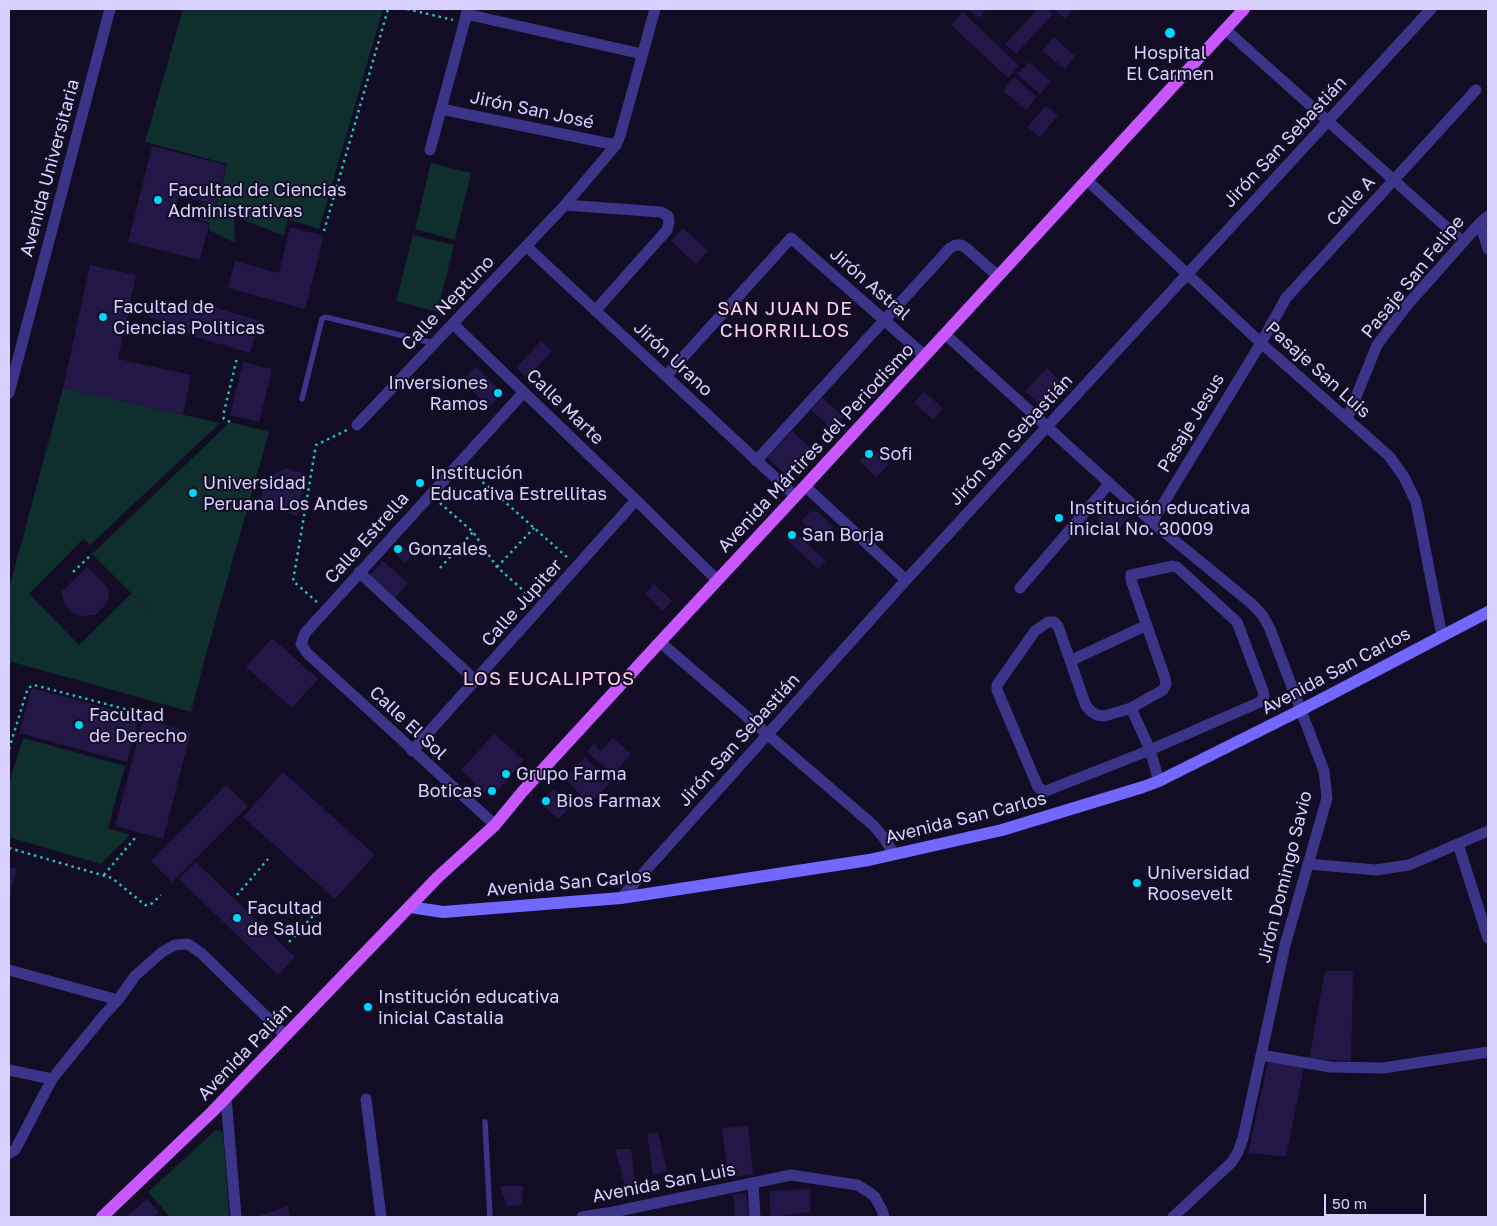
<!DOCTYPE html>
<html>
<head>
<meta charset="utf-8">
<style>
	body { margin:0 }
	#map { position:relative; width:1497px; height:1226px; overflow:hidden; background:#120c25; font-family:"Golos Text",sans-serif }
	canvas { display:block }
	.frame { position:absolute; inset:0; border:10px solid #d8d0ff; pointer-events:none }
	.scale { position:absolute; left:1324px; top:1194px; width:102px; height:22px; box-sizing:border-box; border:2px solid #d8d0ff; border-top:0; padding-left:6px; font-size:15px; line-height:18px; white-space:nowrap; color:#d8d0ff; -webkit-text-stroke:4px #120c25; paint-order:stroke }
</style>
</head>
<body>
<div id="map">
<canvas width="1497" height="1226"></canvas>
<div class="frame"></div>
<div class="scale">50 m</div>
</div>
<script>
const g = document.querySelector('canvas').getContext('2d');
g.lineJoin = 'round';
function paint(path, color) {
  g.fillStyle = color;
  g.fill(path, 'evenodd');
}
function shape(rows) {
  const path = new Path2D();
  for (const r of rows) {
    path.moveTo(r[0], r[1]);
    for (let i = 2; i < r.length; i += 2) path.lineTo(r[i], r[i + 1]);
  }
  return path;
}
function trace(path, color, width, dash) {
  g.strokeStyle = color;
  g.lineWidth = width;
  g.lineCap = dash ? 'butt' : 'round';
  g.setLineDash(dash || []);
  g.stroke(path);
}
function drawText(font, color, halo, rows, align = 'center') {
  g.font = font + ' "Golos Text",sans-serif';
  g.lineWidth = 4;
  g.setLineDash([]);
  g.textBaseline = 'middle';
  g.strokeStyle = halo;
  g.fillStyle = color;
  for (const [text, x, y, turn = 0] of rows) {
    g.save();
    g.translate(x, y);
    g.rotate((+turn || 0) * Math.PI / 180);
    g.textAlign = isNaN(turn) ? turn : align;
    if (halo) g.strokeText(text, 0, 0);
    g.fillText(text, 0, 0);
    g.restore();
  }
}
const green = shape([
	[183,9,383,9,319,229,288,219,284,236,234,216,235,243,209,230,210,223,198,220,203,203,217,205,227,164,145,142],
	[431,163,471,173,455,240,415,229],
	[413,235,454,245,437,312,396,301],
	[63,388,220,423,90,545,83,539,29,594,79,645,131,594,151,613,92,554,230,422,269,432,203,665,191,712,9,661,9,629,11,622,9,621,9,589],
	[23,738,125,766,108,828,130,835,101,864,9,837,9,784],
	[216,1130,223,1132,229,1217,170,1217,148,1192]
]);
const building = shape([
	[967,9,987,9,979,18],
	[1038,9,1047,9,1053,14,1016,54,1005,44],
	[1054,9,1074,9,1065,19],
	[963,12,1019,66,1008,78,951,25],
	[1054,37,1075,56,1065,69,1042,51],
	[1029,62,1051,82,1040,94,1017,74],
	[1014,77,1037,97,1026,110,1003,91],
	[1046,106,1058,115,1040,137,1027,127],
	[152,146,226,165,216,205,179,195,174,216,209,224,200,260,128,242],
	[290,227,324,236,305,309,228,288,235,261,279,273],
	[683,228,708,251,696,264,671,241],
	[90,265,136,275,118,359,191,375,183,415,63,388],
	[155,297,188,306,190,300,260,321,250,353,169,329,171,323,149,317],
	[541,341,552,351,527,378,516,368],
	[243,362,272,369,259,422,230,415],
	[476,367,503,393,489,407,462,381],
	[1047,368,1068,388,1050,407,1041,406,1025,391],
	[924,392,943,408,933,420,914,403],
	[822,398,844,417,833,430,811,410],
	[792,431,814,451,792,474,785,474,767,458],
	[872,448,889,464,876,477,859,461],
	[286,468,305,474,297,516,259,504,267,477],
	[1113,504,1118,505,1130,516,1114,534,1097,519,1110,505],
	[811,511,818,512,833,526,820,540,801,521],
	[791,529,826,561,818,569,784,537],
	[400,543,412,555,405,563,392,551],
	[383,561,408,583,394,599,369,576],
	[87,567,108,588,109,596,104,607,95,615,80,616,70,611,64,603,61,592],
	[654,584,672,601,663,611,645,594],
	[272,638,318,679,292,708,246,667],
	[32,688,139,717,127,762,19,733],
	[143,719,191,732,163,839,115,826],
	[494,734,524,760,491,798,461,770],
	[613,738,631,754,613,775,587,752,594,744,601,751],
	[585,757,610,783,589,804,564,778],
	[283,772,375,855,335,899,243,817],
	[226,785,248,806,172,882,151,861],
	[553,789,571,805,559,819,545,807,542,803,543,799],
	[196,862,295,957,278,975,179,879],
	[9,867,17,869,9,897],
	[1325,971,1353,971,1351,1061,1309,1059],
	[1268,1062,1304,1067,1286,1157,1248,1153],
	[748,1126,753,1174,728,1178,722,1128],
	[658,1132,667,1171,653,1175,647,1134],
	[615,1149,631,1149,635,1186,625,1186],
	[500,1186,523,1186,522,1205,507,1206],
	[810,1189,811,1212,771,1217,769,1191],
	[746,1193,749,1217,735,1217,733,1195],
	[147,1199,159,1212,153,1217,126,1217],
	[288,1206,290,1217,256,1217]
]);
const path = shape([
	[407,9,453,20],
	[324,231,388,9],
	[230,422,224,419,223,416,237,358],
	[468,469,569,559],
	[440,503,473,532,497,567,533,599],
	[497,567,534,528],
	[440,568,473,532],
	[73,572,92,554],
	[317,602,293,581,316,445,347,430],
	[9,749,26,694,28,688,34,685,159,718],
	[9,848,112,878,145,905,150,905,161,895],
	[104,875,135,838],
	[237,895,268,859],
	[289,942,322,906]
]);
const lane = shape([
	[302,399,322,319,325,317,433,343],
	[485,1122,490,1217]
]);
const street = shape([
	[466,14,642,54],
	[1225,29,1463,242],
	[441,109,616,145],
	[430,150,468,9],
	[1087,180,1261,343,1389,456,1404,477,1416,502,1442,636],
	[565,205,661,212,668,216,669,222,667,230,595,311],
	[1480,223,1488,249],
	[526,246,795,496],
	[453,324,636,500,717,580],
	[945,334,1152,522,1252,604,1263,616,1270,629,1324,771,1327,798,1285,945,1243,1138,1238,1152,1232,1162,1173,1217],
	[666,376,791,238,925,356],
	[9,393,110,9],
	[1347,419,1377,345,1409,303,1480,223,1488,216],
	[357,425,565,205,616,145,620,136,655,9],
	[756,461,950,248,956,245,961,245,966,248,998,276],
	[805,486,906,580],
	[1152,522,1261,343,1286,298,1476,90],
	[1173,566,1177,567,1237,622,1263,691,1264,697,1260,702,1150,750,1046,791,1042,790,1038,787,997,690,997,685,1035,631,1048,622,1054,622,1058,626,1086,706,1092,712,1097,715,1105,716,1131,708,1163,690,1166,684,1165,678,1131,580,1131,575,1173,566],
	[359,572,476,681],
	[1020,588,1109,484],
	[660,642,873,825,884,838,894,854],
	[1070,661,1147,625],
	[1131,708,1150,750,1159,781],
	[412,751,636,500],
	[495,825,307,653,301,644,305,633,524,392],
	[1458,844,1488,938],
	[1308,864,1376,870,1409,865,1488,831],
	[621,898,906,580,1431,9],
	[9,970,118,1000,135,976,162,952,175,945,188,944,201,953,286,1036],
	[1261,1055,1330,1067,1383,1068,1488,1052],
	[9,1070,52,1079],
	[226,1098,236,1217],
	[366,1099,381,1217],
	[9,1153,15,1150,52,1079,104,1015,118,1000],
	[753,1184,755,1217],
	[582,1217,613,1212,791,1175,857,1185,869,1192,875,1197,882,1210,884,1217]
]);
const secondary = shape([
	[410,907,443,912,621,898,869,860,1002,830,1143,787,1159,781,1301,710,1488,612]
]);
const primary = shape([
	[102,1217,212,1112,438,877,495,825,523,791,660,642,805,486,1244,9]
]);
const markers = [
	[1170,33,6,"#00d7fb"],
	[158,200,5,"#00d7fb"],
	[103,317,5,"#00d7fb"],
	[498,393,5,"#00d7fb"],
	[869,454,5,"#00d7fb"],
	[420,483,5,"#00d7fb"],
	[193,493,5,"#00d7fb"],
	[1059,518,5,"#00d7fb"],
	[792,535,5,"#00d7fb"],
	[398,549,5,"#00d7fb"],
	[79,725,5,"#00d7fb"],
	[506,774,5,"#00d7fb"],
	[492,791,5,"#00d7fb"],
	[546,801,5,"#00d7fb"],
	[1137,883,5,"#00d7fb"],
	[237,918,5,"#00d7fb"],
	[368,1007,5,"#00d7fb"]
];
const poiNames = [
	["Hospital",1170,53,"center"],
	["El Carmen",1170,74,"center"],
	["Facultad de Ciencias",168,190],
	["Administrativas",168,211],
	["Facultad de",113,307],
	["Ciencias Politicas",113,328],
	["Inversiones",488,383,"right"],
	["Ramos",488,404,"right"],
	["Sofi",879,454],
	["Institución",430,473],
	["Educativa Estrellitas",430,494],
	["Universidad",203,483],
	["Peruana Los Andes",203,504],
	["Institución educativa",1069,508],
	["inicial No. 30009",1069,529],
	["San Borja",802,535],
	["Gonzales",408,549],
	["Facultad",89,715],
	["de Derecho",89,736],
	["Grupo Farma",516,774],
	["Boticas",482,791,"right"],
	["Bios Farmax",556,801],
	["Universidad",1147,873],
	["Roosevelt",1147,894],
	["Facultad",247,908],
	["de Salud",247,929],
	["Institución educativa",378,997],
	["inicial Castalia",378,1018]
];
const streetNames = [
	["Jirón San José",532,110,12],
	["Jirón San Sebastián",1285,142,-47],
	["Avenida Universitaria",50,168,-75],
	["Calle A",1351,201,-47],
	["Pasaje San Felipe",1413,277,-51],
	["Jirón Astral",870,284,41],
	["Calle Neptuno",448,303,-46],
	["Jirón Urano",673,359,43],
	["Pasaje San Luis",1318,370,42],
	["Calle Marte",565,407,44],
	["Pasaje Jesus",1191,423,-59],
	["Jirón San Sebastián",1011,440,-47],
	["Avenida Mártires del Periodismo",816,448,-47],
	["Calle Estrella",367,538,-48],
	["Calle Jupiter",522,603,-48],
	["Avenida San Carlos",1336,671,-28],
	["Calle El Sol",408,723,43],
	["Jirón San Sebastián",739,740,-48],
	["Avenida San Carlos",966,818,-14],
	["Jirón Domingo Savio",1285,877,-76],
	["Avenida San Carlos",569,883,-5],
	["Avenida Palián",245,1052,-46],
	["Avenida San Luis",664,1183,-11]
];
const neighbourhoodNames = [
	["SAN JUAN DE",785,309],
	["CHORRILLOS",785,331],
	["LOS EUCALIPTOS",549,679]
];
paint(green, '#0f2f2f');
paint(building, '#231747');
trace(path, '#25bfbc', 2.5, [2.5, 4]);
trace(lane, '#3b3488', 5.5);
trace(street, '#3b3488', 11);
trace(secondary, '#7267ff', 12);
trace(primary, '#c857ff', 12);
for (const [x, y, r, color] of markers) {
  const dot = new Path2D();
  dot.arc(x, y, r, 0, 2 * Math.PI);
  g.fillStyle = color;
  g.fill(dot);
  trace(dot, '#120c25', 2);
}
drawText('18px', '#d8d0ff', '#120c25', poiNames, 'left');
drawText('18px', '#d8d0ff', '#120c25', streetNames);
g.letterSpacing = '1px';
drawText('19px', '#ffd2ed', '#120c25', neighbourhoodNames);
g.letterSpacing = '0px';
</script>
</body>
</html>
